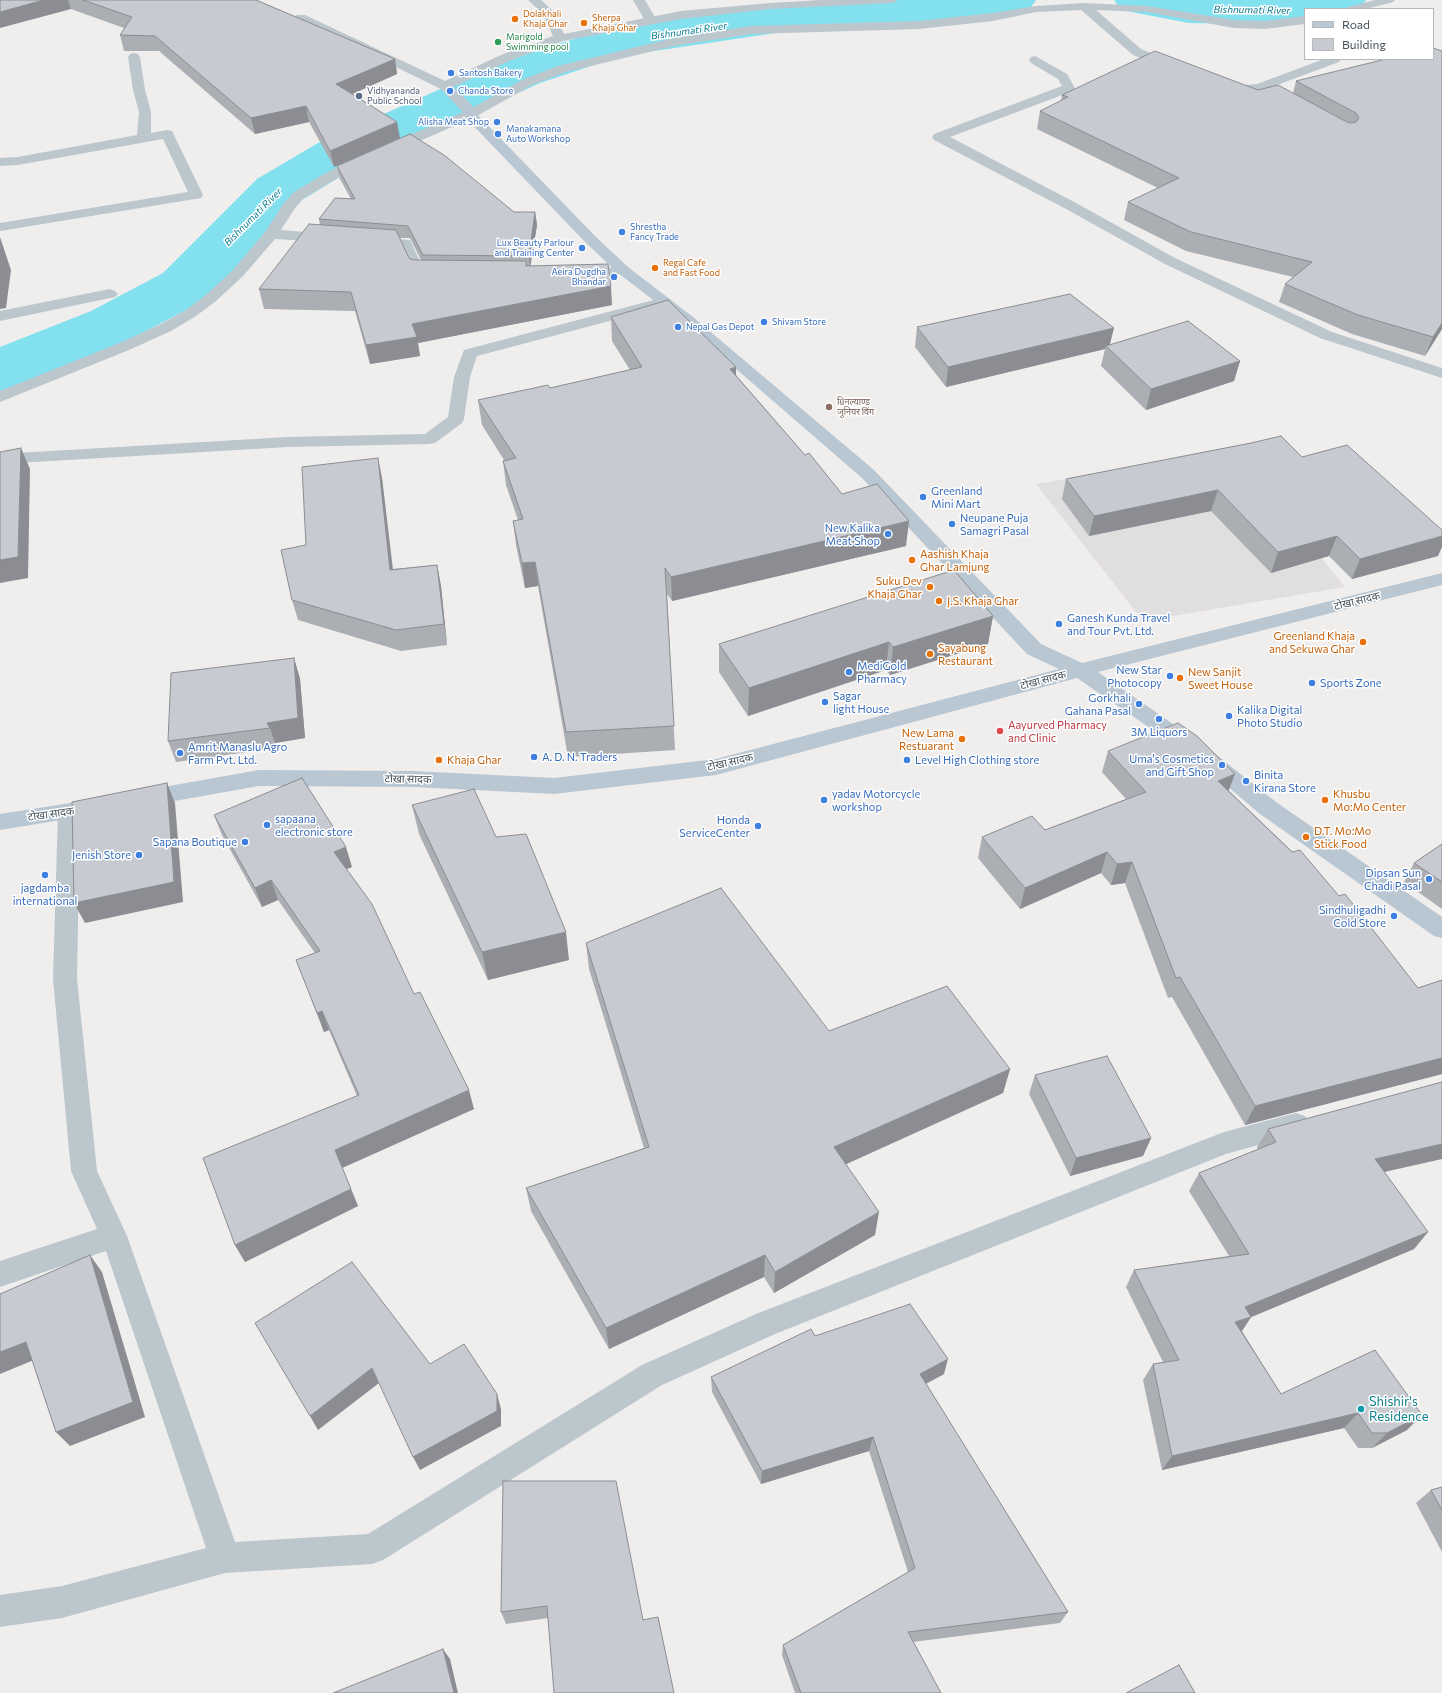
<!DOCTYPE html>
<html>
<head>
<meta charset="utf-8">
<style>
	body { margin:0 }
	#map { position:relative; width:1442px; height:1693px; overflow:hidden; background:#f0eded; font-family:Commissioner,sans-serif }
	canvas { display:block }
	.legend { position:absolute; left:1304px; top:8px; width:130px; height:52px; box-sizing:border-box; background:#fff; border:1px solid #b5babd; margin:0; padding:5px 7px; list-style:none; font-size:12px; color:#45525b }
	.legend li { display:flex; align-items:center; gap:8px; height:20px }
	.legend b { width:20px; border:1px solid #b5babd }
</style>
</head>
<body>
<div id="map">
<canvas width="1442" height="1693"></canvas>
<ul class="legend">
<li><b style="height:5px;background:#b9c7d2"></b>Road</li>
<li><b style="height:11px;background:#c7cad0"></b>Building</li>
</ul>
</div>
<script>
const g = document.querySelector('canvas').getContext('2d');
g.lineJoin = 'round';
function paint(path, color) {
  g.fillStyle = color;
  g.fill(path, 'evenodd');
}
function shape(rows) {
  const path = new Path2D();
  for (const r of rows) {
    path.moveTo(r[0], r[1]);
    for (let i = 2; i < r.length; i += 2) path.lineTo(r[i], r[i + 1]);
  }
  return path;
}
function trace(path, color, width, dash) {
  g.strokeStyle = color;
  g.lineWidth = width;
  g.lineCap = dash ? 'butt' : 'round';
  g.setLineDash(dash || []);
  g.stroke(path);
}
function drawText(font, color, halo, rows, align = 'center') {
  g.font = font + ' Commissioner,"Noto Sans Devanagari",sans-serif';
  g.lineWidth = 3;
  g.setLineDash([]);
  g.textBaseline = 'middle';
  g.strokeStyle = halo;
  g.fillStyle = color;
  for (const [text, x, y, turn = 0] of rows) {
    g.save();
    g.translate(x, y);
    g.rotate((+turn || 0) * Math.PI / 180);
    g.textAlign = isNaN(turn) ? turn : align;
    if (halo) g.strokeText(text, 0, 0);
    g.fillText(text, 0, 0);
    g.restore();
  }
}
const education = shape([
	[1235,452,1345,587,1143,621,1036,484]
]);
const river = shape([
	[835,0,1036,0,1029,10,1012,14,964,21,789,31,621,56,540,83,356,167,297,203,207,299,135,337,23,385,0,391,0,347,91,311,163,273,257,179,318,143,504,61,596,32,613,27,789,3,835,0],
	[1114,0,1366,0,1359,9,1305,9,1305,22,1290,25,1189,23,1121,10,1114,0]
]);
const lane = shape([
	[633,0,645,0,657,21,655,24,647,24,633,0]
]);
const street = shape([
	[528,0,541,0,552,10,564,34,681,11,770,3,821,0,897,0,895,2,891,3,770,9,681,19,563,41,509,61,453,87,471,104,472,108,524,79,558,66,674,38,751,26,919,21,993,13,1036,6,1084,3,1147,6,1234,20,1265,21,1305,16,1305,24,1265,29,1234,28,1147,12,1096,10,1141,49,1176,64,1178,67,1176,70,1172,71,1133,55,1081,10,1036,12,993,21,919,29,751,34,674,46,566,72,532,85,475,117,362,166,334,180,304,198,295,208,281,230,330,234,335,235,337,238,335,241,330,242,275,239,243,276,216,301,196,316,171,331,129,350,0,402,0,391,117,344,159,325,186,310,206,295,233,270,265,232,284,203,294,192,324,174,352,160,466,111,461,110,441,89,297,19,295,17,297,15,305,15,445,81,501,55,553,36,543,14,528,0],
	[1375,0,1395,0,1393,2,1366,9,1346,9,1348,7,1375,0],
	[134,53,138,54,140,57,145,90,151,112,151,133,167,130,172,131,203,195,201,198,0,231,0,223,188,192,163,139,18,165,0,166,0,158,18,157,137,135,139,112,133,90,128,57,130,54,134,53],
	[1035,56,1067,74,1075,88,1073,91,950,137,1078,204,1175,258,1332,332,1442,368,1442,378,1320,338,1165,264,1068,210,934,140,932,137,934,134,1062,86,1058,79,1031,63,1029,60,1031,57,1035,56],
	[1324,59,1341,59,1339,62,1269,88,1293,101,1294,104,1293,107,1283,107,1257,92,1232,94,1221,91,1219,88,1221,85,1225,84,1232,86,1257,84,1324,59],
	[373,237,410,240,424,270,439,271,441,274,439,277,434,278,414,277,400,247,368,244,366,241,368,238,373,237],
	[623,266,628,267,630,270,628,273,579,279,574,278,572,275,574,272,579,271,623,266],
	[110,289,115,291,118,294,115,297,0,321,0,311,110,289],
	[665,297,670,299,673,302,670,305,477,356,470,377,464,419,462,423,435,443,429,444,288,447,0,464,0,454,288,437,425,434,448,417,454,377,464,350,665,297],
	[69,804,77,806,80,812,77,979,97,1171,127,1236,235,1542,368,1534,642,1365,756,1314,1224,1132,1296,1113,1305,1116,1309,1124,1305,1132,1226,1154,775,1334,662,1385,383,1560,372,1564,225,1573,62,1618,0,1627,0,1595,62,1586,206,1548,106,1251,0,1287,0,1261,97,1229,71,1171,53,979,58,812,61,806,69,804]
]);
const secondary = shape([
	[466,103,471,104,475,112,596,237,628,267,693,317,874,470,1041,644,1082,663,1442,573,1442,585,1098,672,1209,749,1276,802,1442,917,1442,938,1434,936,1260,814,1195,759,1077,678,716,775,554,794,413,787,259,786,141,807,133,805,130,799,133,793,141,791,259,770,413,771,554,778,716,759,1059,669,1027,654,862,478,683,323,618,273,586,243,465,117,460,107,461,104,466,103],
	[102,798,110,800,113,806,110,812,0,830,0,814,102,798]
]);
const wall = shape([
	[0,0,256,0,395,59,397,74,352,94,400,138,334,167,309,122,255,134,159,51,124,51,120,35,124,28,71,9],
	[1442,51,1442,329,1425,356,1352,334,1279,302,1285,284,1293,277,1186,251,1124,220,1128,202,1158,188,1037,129,1040,111,1061,101,1062,95,1258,90,1293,93,1296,81],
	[337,166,514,212,535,212,537,225,530,266,612,305,418,343,420,356,370,364,355,311,264,309,259,289,320,225,319,219,351,199,340,179],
	[399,238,410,238,421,260,416,260,410,259,408,256],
	[611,317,736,375,805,455,842,494,906,546,672,601,667,594,675,750,568,757,538,586,525,588,516,545,513,521,518,520,506,485,503,461,504,460,482,425,478,400,550,388,630,370,612,341],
	[917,327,1110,345,1240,361,1234,381,1146,410,1101,366,1105,349,946,387,915,347],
	[1302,457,1438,556,1352,579,1329,556,1271,573,1211,511,1089,536,1062,499,1066,479],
	[378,458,382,478,393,569,437,565,441,586,447,645,401,651,298,620,292,600,306,545],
	[993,616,988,644,890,675,886,670,748,716,719,672,719,644],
	[294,658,300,679,305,738,275,743,277,748,176,762,168,741],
	[1108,751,1229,791,1339,896,1418,988,1442,980,1442,1074,1245,1125,1172,997,1168,998,1125,883,1111,885,1101,873,1020,909,978,858,982,837,1045,830,1126,799,1102,772],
	[412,805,496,837,569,960,488,980,419,834],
	[214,815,352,867,346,869,414,994,474,1109,342,1168,358,1206,245,1262,235,1245,357,1096,329,1030,324,1032,296,960,315,953,278,900,262,907,222,835],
	[1442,844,1442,909,1404,882,1414,863],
	[586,943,829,1031,1010,1069,1003,1093,846,1164,875,1235,774,1293,764,1277,609,1349,531,1211,526,1188,644,1148,589,969],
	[1035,1075,1151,1138,1143,1156,1070,1176,1029,1094],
	[1268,1129,1384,1172,1428,1232,1414,1249,1251,1317,1242,1331,1281,1394,1375,1350,1407,1430,1372,1448,1358,1448,1344,1428,1162,1470,1143,1380,1153,1364,1163,1362,1126,1287,1134,1270,1229,1256,1189,1191,1199,1173,1258,1149,1257,1147],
	[815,1336,944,1374,926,1384,1068,1612,1060,1623,913,1642,941,1693,795,1693,782,1655,783,1645,908,1572,869,1451,761,1484,712,1392,711,1377],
	[503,1481,643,1620,548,1618,506,1624,501,1612],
	[1442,1487,1442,1552,1416,1503,1431,1490]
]);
const shadedWall = shape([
	[44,0,68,0,71,9,0,28,0,12],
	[395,59,397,74,339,100,336,84],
	[306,106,309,122,255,134,251,118],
	[397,122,400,138,334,167,330,151],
	[535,212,537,225,530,269,529,256],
	[0,237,11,270,6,308,0,309],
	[611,286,612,305,418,343,420,356,370,364,366,345,412,324],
	[1442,323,1442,329,1425,356,1433,337],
	[1114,328,1109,348,1106,346,1105,349,946,387,948,367],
	[1240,361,1234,381,1146,410,1151,389],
	[736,367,736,392,730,369],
	[21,448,30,469,28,578,0,583,0,560],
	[378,458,382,478,395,590,390,570],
	[1218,490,1211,511,1089,536,1094,516],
	[909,521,906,546,672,601,671,577],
	[1337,536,1329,556,1271,573,1278,552],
	[1442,536,1442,547,1438,556,1352,579,1360,559],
	[535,562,538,586,525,588,522,563],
	[437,565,441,586,447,645,444,624],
	[993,616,988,644,890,675,893,647],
	[889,642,886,670,748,716,749,688],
	[294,658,300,679,305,738,275,743,270,728,267,723],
	[1235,774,1227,795,1218,781],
	[167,783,175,803,183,902,85,923,74,903],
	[346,847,352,867,340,872,334,852],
	[1107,852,1101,873,1020,909,1025,888],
	[1132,862,1125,883,1111,885,1117,864],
	[271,880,278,900,262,907,255,888],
	[566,932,569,960,488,980,482,952],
	[322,1011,329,1030,324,1032,317,1013],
	[1442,1058,1442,1074,1245,1125,1255,1106],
	[1010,1069,1003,1093,831,1171,834,1147],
	[469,1090,474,1109,342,1168,335,1150],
	[1151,1138,1143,1156,1070,1176,1076,1158],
	[1442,1144,1442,1159,1362,1177,1375,1159],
	[351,1189,358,1206,245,1262,235,1245],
	[879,1212,875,1235,774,1293,775,1272],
	[1428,1232,1414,1249,1249,1318,1251,1317,1240,1334,1225,1338,1245,1307],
	[90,1255,102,1272,145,1417,70,1446,56,1432],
	[765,1255,764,1277,609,1349,606,1328],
	[26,1342,41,1357,0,1374,0,1352],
	[948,1359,944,1374,916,1389,920,1374],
	[372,1368,379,1383,318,1430,310,1416],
	[497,1394,501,1409,501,1426,420,1470,413,1457],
	[1358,1413,1344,1428,1162,1470,1172,1456],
	[1422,1415,1407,1430,1372,1448,1387,1433],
	[873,1437,869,1451,761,1484,762,1471],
	[443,1649,450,1659,458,1693,454,1693]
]);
const building = shape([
	[0,0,44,0,0,12,0,0],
	[83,0,256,0,395,59,336,84,397,122,330,151,306,106,251,118,155,36,120,35,132,17,83,0],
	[1433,48,1442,51,1442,323,1433,337,1358,315,1285,284,1312,262,1191,232,1128,202,1179,178,1040,111,1068,97,1062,95,1155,51,1258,90,1278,85,1345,121,1350,123,1356,122,1359,118,1356,113,1296,81,1386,59,1433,59,1433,48],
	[410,134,444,155,514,212,535,212,529,256,423,255,408,226,319,219,335,198,355,199,337,166,410,134],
	[309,224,396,230,408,256,410,259,416,260,526,261,526,266,608,264,611,286,412,324,417,337,366,345,351,292,259,289,309,224],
	[0,241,1,246,0,257,0,241],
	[1070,294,1114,328,948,367,917,327,1070,294],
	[668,300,736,367,730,369,805,455,809,453,842,494,877,484,909,521,671,577,665,568,674,726,566,732,535,562,522,563,513,521,523,519,503,461,516,458,478,400,548,385,550,388,642,367,611,317,668,300],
	[1188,321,1240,361,1151,389,1106,346,1188,321],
	[1281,436,1302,457,1347,445,1442,530,1442,536,1360,559,1337,536,1278,552,1218,490,1094,516,1066,479,1251,443,1281,436],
	[21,448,18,557,0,560,0,452,21,448],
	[378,458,390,570,437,565,444,624,396,630,292,600,281,550,306,545,302,467,378,458],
	[954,570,993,616,893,647,889,642,749,688,719,644,954,570],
	[294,658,298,718,267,723,270,728,168,741,171,673,294,658],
	[1178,723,1197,736,1235,774,1218,781,1292,852,1300,850,1339,896,1345,894,1418,988,1442,980,1442,1058,1255,1106,1180,977,1176,978,1132,862,1117,864,1107,852,1025,888,982,837,1032,816,1045,830,1146,792,1108,751,1178,723],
	[302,778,346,847,334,852,372,904,414,994,420,992,469,1090,335,1150,351,1189,235,1245,203,1158,359,1095,322,1011,317,1013,296,960,320,951,271,880,255,888,214,815,302,778],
	[167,783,174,882,74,903,72,802,167,783],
	[474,789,496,837,526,834,566,932,482,952,412,805,474,789],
	[1442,844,1442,882,1414,863,1442,844],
	[721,888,829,1031,947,986,1010,1069,834,1147,879,1212,775,1272,765,1255,606,1328,526,1188,649,1147,586,943,721,888],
	[1107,1056,1151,1138,1076,1158,1035,1075,1107,1056],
	[1442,1082,1442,1144,1375,1159,1428,1232,1245,1307,1251,1317,1235,1322,1281,1394,1375,1350,1422,1415,1387,1433,1372,1433,1358,1413,1172,1456,1153,1364,1179,1360,1134,1270,1249,1254,1199,1173,1276,1142,1268,1129,1442,1082],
	[90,1255,133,1402,56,1432,26,1342,0,1352,0,1294,90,1255],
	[352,1262,430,1364,464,1344,497,1394,497,1411,413,1457,372,1368,310,1416,255,1323,352,1262],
	[910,1304,948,1359,920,1374,1068,1612,908,1632,941,1693,801,1693,783,1645,915,1568,873,1437,762,1471,711,1377,811,1329,815,1336,910,1304],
	[503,1481,616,1481,643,1620,658,1617,674,1693,554,1693,547,1606,501,1612,503,1481],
	[1442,1487,1442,1510,1431,1490,1442,1487],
	[443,1649,454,1693,333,1693,443,1649],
	[1179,1665,1195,1693,1126,1693,1179,1665]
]);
const markers = [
	[515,19,4,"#e8710a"],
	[584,23,4,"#e8710a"],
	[498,42,4,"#2e9e5b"],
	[451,73,4,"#3f7fe0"],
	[450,91,4,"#3f7fe0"],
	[359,96,4,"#5c6f8a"],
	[497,122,4,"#3f7fe0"],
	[498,134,4,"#3f7fe0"],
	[622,232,4,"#3f7fe0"],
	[582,248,4,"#3f7fe0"],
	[655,268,4,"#e8710a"],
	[614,277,4,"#3f7fe0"],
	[764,322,4,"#3f7fe0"],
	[678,327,4,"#3f7fe0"],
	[829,407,4,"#8d6e63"],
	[923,497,4,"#3f7fe0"],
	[952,524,4,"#3f7fe0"],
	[888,534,4,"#3f7fe0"],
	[912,560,4,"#e8710a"],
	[930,587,4,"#e8710a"],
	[939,601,4,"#e8710a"],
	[1059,624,4,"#3f7fe0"],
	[1363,642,4,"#e8710a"],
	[930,654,4,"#e8710a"],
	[849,672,4,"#3f7fe0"],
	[1170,676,4,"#3f7fe0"],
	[1180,678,4,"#e8710a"],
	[1312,683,4,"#3f7fe0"],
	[825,702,4,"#3f7fe0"],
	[1139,704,4,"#3f7fe0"],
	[1229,716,4,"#3f7fe0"],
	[1159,719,4,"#3f7fe0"],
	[1000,731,4,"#e0444e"],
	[962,739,4,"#e8710a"],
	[180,753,4,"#3f7fe0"],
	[534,757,4,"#3f7fe0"],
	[439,760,4,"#e8710a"],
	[907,760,4,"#3f7fe0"],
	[1222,765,4,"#3f7fe0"],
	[1246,781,4,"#3f7fe0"],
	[824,800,4,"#3f7fe0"],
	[1325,800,4,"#e8710a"],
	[267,825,4,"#3f7fe0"],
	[758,826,4,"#3f7fe0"],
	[1306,837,4,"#e8710a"],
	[245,842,4,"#3f7fe0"],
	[139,855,4,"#3f7fe0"],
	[45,875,4,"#3f7fe0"],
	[1429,879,4,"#3f7fe0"],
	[1394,916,4,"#3f7fe0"],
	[1361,1409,4,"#0f9aa8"]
];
const farFoodnames = [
	["Dolakhali",523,14],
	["Khaja Ghar",523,24],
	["Sherpa",592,18],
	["Khaja Ghar",592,28],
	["Regal Cafe",663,263],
	["and Fast Food",663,273]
];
const farLeisurenames = [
	["Marigold",506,37],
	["Swimming pool",506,47]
];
const farShopnames = [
	["Santosh Bakery",459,73],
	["Chanda Store",458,91],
	["Alisha Meat Shop",489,122,"right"],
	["Manakamana",506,129],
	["Auto Workshop",506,139],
	["Shrestha",630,227],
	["Fancy Trade",630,237],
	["Lux Beauty Parlour",574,243,"right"],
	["and Training Center",574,253,"right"],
	["Aeira Dugdha",606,272,"right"],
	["Bhandar",606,282,"right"],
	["Shivam Store",772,322],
	["Nepal Gas Depot",686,327]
];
const farServicenames = [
	["Vidhyananda",367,91],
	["Public School",367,101]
];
const farEducationnames = [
	["ग्रिनल्याण्ड",837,402],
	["जुनियर विंग",837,412]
];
const farWaternames = [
	["Bishnumati River",1252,10,1],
	["Bishnumati River",689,31,-8],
	["Bishnumati River",253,217,-45]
];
const shopNames = [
	["Greenland",931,491],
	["Mini Mart",931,504],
	["Neupane Puja",960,518],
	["Samagri Pasal",960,531],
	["New Kalika",880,528,"right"],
	["Meat Shop",880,541,"right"],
	["Ganesh Kunda Travel",1067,618],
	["and Tour Pvt. Ltd.",1067,631],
	["MediGold",857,666],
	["Pharmacy",857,679],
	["New Star",1162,670,"right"],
	["Photocopy",1162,683,"right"],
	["Sports Zone",1320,683],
	["Sagar",833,696],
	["light House",833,709],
	["Gorkhali",1131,698,"right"],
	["Gahana Pasal",1131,711,"right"],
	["Kalika Digital",1237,710],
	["Photo Studio",1237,723],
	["3M Liquors",1159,732,"center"],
	["Amrit Manaslu Agro",188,747],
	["Farm Pvt. Ltd.",188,760],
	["A. D. N. Traders",542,757],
	["Uma's Cosmetics",1214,759,"right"],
	["and Gift Shop",1214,772,"right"],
	["Level High Clothing store",915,760],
	["Binita",1254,775],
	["Kirana Store",1254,788],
	["yadav Motorcycle",832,794],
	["workshop",832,807],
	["sapaana",275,819],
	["electronic store",275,832],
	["Honda",750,820,"right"],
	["ServiceCenter",750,833,"right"],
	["Sapana Boutique",237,842,"right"],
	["Jenish Store",131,855,"right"],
	["Dipsan Sun",1421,873,"right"],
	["Chadi Pasal",1421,886,"right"],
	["jagdamba",45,888,"center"],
	["international",45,901,"center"],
	["Sindhuligadhi",1386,910,"right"],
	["Cold Store",1386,923,"right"]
];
const foodNames = [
	["Aashish Khaja",920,554],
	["Ghar Lamjung",920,567],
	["Suku Dev",922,581,"right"],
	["Khaja Ghar",922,594,"right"],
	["J.S. Khaja Ghar",947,601],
	["Greenland Khaja",1355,636,"right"],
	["and Sekuwa Ghar",1355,649,"right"],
	["Sayabung",938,648],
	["Restaurant",938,661],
	["New Sanjit",1188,672],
	["Sweet House",1188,685],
	["New Lama",954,733,"right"],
	["Restuarant",954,746,"right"],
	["Khaja Ghar",447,760],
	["Khusbu",1333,794],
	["Mo:Mo Center",1333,807],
	["D.T. Mo:Mo",1314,831],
	["Stick Food",1314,844]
];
const streetNames = [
	["टोखा सादक",1357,601,-14],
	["टोखा सादक",1043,680,-15],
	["टोखा सादक",730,762,-13],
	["टोखा सादक",408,779,1],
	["टोखा सादक",51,814,-8]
];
const healthNames = [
	["Aayurved Pharmacy",1008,725],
	["and Clinic",1008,738]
];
const nearCulturenames = [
	["Shishir's",1369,1402],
	["Residence",1369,1417]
];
paint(education, '#e1dedf');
paint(river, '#83e1ef');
paint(lane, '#bbc6cd');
paint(street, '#bbc6cd');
paint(secondary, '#b9c7d2');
paint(wall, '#abaeb3');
paint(shadedWall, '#8b8d92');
paint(building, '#c7cad0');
trace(building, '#8b8d92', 1);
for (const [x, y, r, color] of markers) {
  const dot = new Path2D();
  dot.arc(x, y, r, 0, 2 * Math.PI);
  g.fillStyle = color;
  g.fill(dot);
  trace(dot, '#fff', 1.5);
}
drawText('9px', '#c56008', '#fff', farFoodnames, 'left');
drawText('9px', '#27864d', '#fff', farLeisurenames, 'left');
drawText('9px', '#366cbe', '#fff', farShopnames, 'left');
drawText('9px', '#4e5e75', '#fff', farServicenames, 'left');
drawText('9px', '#785e54', '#fff', farEducationnames, 'left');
drawText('italic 10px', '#087c8e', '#fff', farWaternames);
drawText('11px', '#366cbe', '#fff', shopNames, 'left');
drawText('11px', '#c56008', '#fff', foodNames, 'left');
drawText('11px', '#45525b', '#fff', streetNames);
drawText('11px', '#be3a42', '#fff', healthNames, 'left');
drawText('13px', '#0d838f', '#fff', nearCulturenames, 'left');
</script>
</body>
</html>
